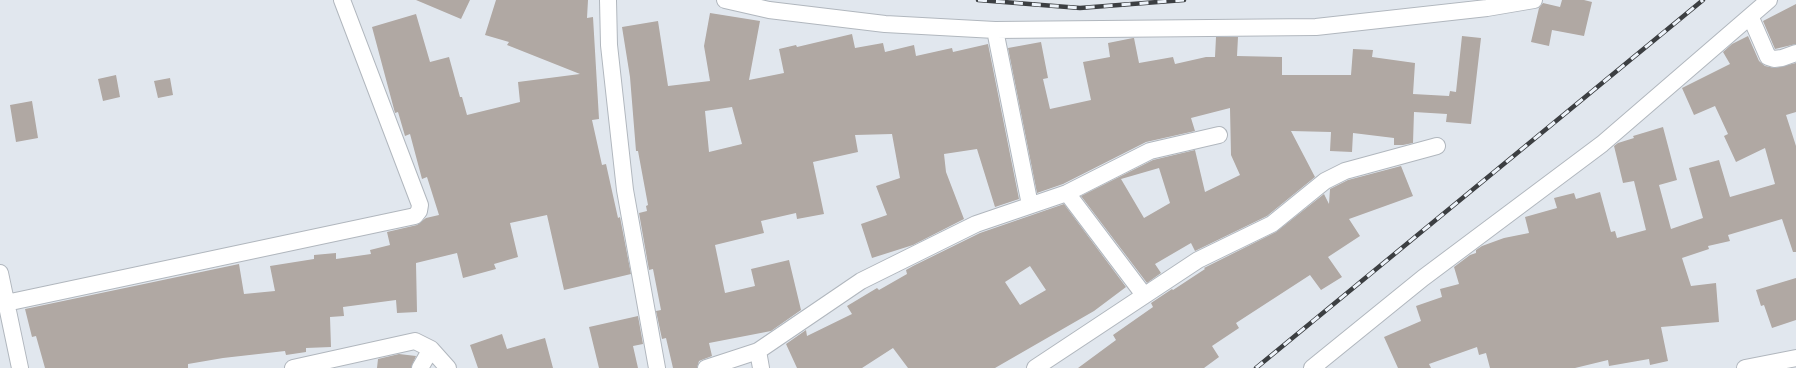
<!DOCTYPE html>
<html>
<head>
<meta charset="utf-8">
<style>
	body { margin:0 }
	canvas { display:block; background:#e1e7ee }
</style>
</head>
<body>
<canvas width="1796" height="368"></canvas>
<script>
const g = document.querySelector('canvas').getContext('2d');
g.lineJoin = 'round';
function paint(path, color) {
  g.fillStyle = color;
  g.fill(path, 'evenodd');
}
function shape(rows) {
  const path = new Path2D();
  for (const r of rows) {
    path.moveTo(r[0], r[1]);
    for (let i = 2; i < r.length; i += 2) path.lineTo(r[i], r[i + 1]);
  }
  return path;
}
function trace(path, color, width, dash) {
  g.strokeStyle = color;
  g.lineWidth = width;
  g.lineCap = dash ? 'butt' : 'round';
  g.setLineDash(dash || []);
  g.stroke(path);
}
const building = shape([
	[416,0,470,0,461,19],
	[496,0,588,0,587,18,593,17,599,119,592,120,602,165,606,164,618,218,620,217,631,274,564,290,547,215,510,223,518,257,494,264,496,269,463,278,457,253,416,263,417,312,397,313,396,300,343,307,344,316,330,317,331,347,306,348,306,352,286,355,285,351,223,358,188,364,188,368,45,368,36,336,32,337,25,309,239,264,244,294,275,291,270,266,314,259,314,255,336,253,336,259,371,254,370,250,390,245,387,232,417,225,426,218,439,215,427,177,422,179,410,134,405,136,398,112,395,113,372,27,416,14,430,62,449,57,460,97,462,97,467,115,520,102,518,82,580,74,507,45,509,42,485,35],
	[1562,0,1584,0,1592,2,1584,36,1552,30,1549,46,1531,42,1539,8,1543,3,1560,7],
	[1796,4,1796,44,1775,49,1763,21],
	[710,13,760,21,749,80,784,73,779,49,796,45,797,47,852,34,855,48,883,43,885,52,914,45,916,56,952,48,953,52,988,44,1019,199,995,207,977,149,944,154,946,172,964,219,913,245,872,258,861,224,887,215,876,186,900,178,892,134,855,135,858,152,813,162,824,214,797,219,796,213,761,221,764,233,715,245,725,293,755,286,751,269,789,260,801,310,771,331,709,343,712,356,699,361,697,368,673,368,666,338,662,339,656,311,661,310,653,269,649,270,639,213,647,211,646,206,648,205,638,151,636,151,630,77,622,27,658,21,668,86,710,81,704,46],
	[732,107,742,144,709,152,705,111],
	[1462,36,1481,38,1471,124,1446,122,1447,114,1414,112,1413,143,1403,145,1394,145,1394,138,1353,133,1352,152,1330,151,1331,132,1291,131,1315,177,1267,216,1195,251,1191,243,1155,264,1161,273,1147,283,1081,196,1153,160,1195,150,1205,192,1240,175,1231,155,1230,108,1191,118,1195,131,1146,142,1063,184,1037,193,1008,48,1041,42,1048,78,1043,79,1050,109,1091,100,1083,62,1110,57,1108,43,1133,38,1134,38,1139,63,1173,57,1175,64,1206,57,1215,57,1216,37,1238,37,1237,56,1282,57,1282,75,1351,75,1353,49,1373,50,1372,57,1415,63,1413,94,1449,96,1450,91,1456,92],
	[1159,168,1170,203,1144,218,1121,179],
	[1748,36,1759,61,1765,66,1775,68,1796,63,1796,112,1786,115,1796,146,1796,252,1793,252,1782,219,1728,235,1730,241,1708,246,1709,249,1682,258,1691,286,1716,283,1719,322,1661,327,1668,361,1650,365,1649,359,1609,366,1608,360,1575,368,1490,368,1486,353,1479,355,1477,347,1429,364,1431,368,1398,368,1384,337,1421,321,1416,306,1442,297,1440,289,1459,284,1454,267,1470,255,1476,253,1476,250,1482,246,1504,238,1529,233,1525,217,1557,208,1554,198,1574,193,1576,199,1600,192,1611,232,1615,231,1617,238,1646,230,1634,181,1623,183,1614,146,1618,143,1634,138,1633,136,1663,127,1677,180,1659,185,1671,229,1703,218,1689,168,1719,160,1730,197,1775,184,1765,148,1736,162,1724,136,1728,134,1715,106,1694,115,1682,88,1730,64,1723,52,1732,44],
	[116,75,120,97,103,101,98,79],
	[170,78,173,95,158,98,154,81],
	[32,101,38,138,16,142,10,105],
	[1401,166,1413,196,1349,219,1360,236,1328,257,1342,277,1321,290,1310,275,1236,323,1239,328,1212,346,1219,357,1204,368,1078,368,1116,340,1113,335,1153,307,1151,303,1172,289,1173,290,1205,269,1204,268,1276,232,1324,194,1329,204,1330,189,1348,180],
	[1064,204,1126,287,1094,311,995,368,908,368,893,348,862,368,797,368,786,344,806,330,807,336,852,314,847,306,877,288,879,290,907,274,906,270,913,266,980,233],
	[1030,266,1046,290,1020,305,1005,282],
	[1796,278,1796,320,1772,328,1764,305,1761,306,1756,290],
	[638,316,643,344,633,346,638,368,599,368,589,327],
	[502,334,507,349,545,338,553,368,478,368,470,345],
	[399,354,416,356,411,368,377,368,378,359]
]);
const street = shape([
	[608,0,609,45,625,190,657,368],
	[725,0,769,10,885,24,995,30,1316,27,1487,8,1534,0],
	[1751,18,1768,57,1774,59,1782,58,1796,53],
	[995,30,1030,205],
	[1067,193,1144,295],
	[0,273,20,368],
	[6,303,415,216,419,211,420,205,342,0],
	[758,351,761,368],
	[293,368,415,341,431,349,448,368],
	[420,368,431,349],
	[706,368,758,351,861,281,976,224,1067,193,1150,151,1219,135],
	[1035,368,1198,260,1272,224,1325,181,1345,171,1437,146],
	[1312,368,1423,278,1602,144,1769,0],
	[1745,368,1796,358]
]);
const rail = shape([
	[978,0,1080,8,1184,0],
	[1256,368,1703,0]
]);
paint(building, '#b0a8a3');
trace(street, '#b1b7be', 18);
trace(street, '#fff', 16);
trace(rail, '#3c3f42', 4.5);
trace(rail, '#eef4fb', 3, [9]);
</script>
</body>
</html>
